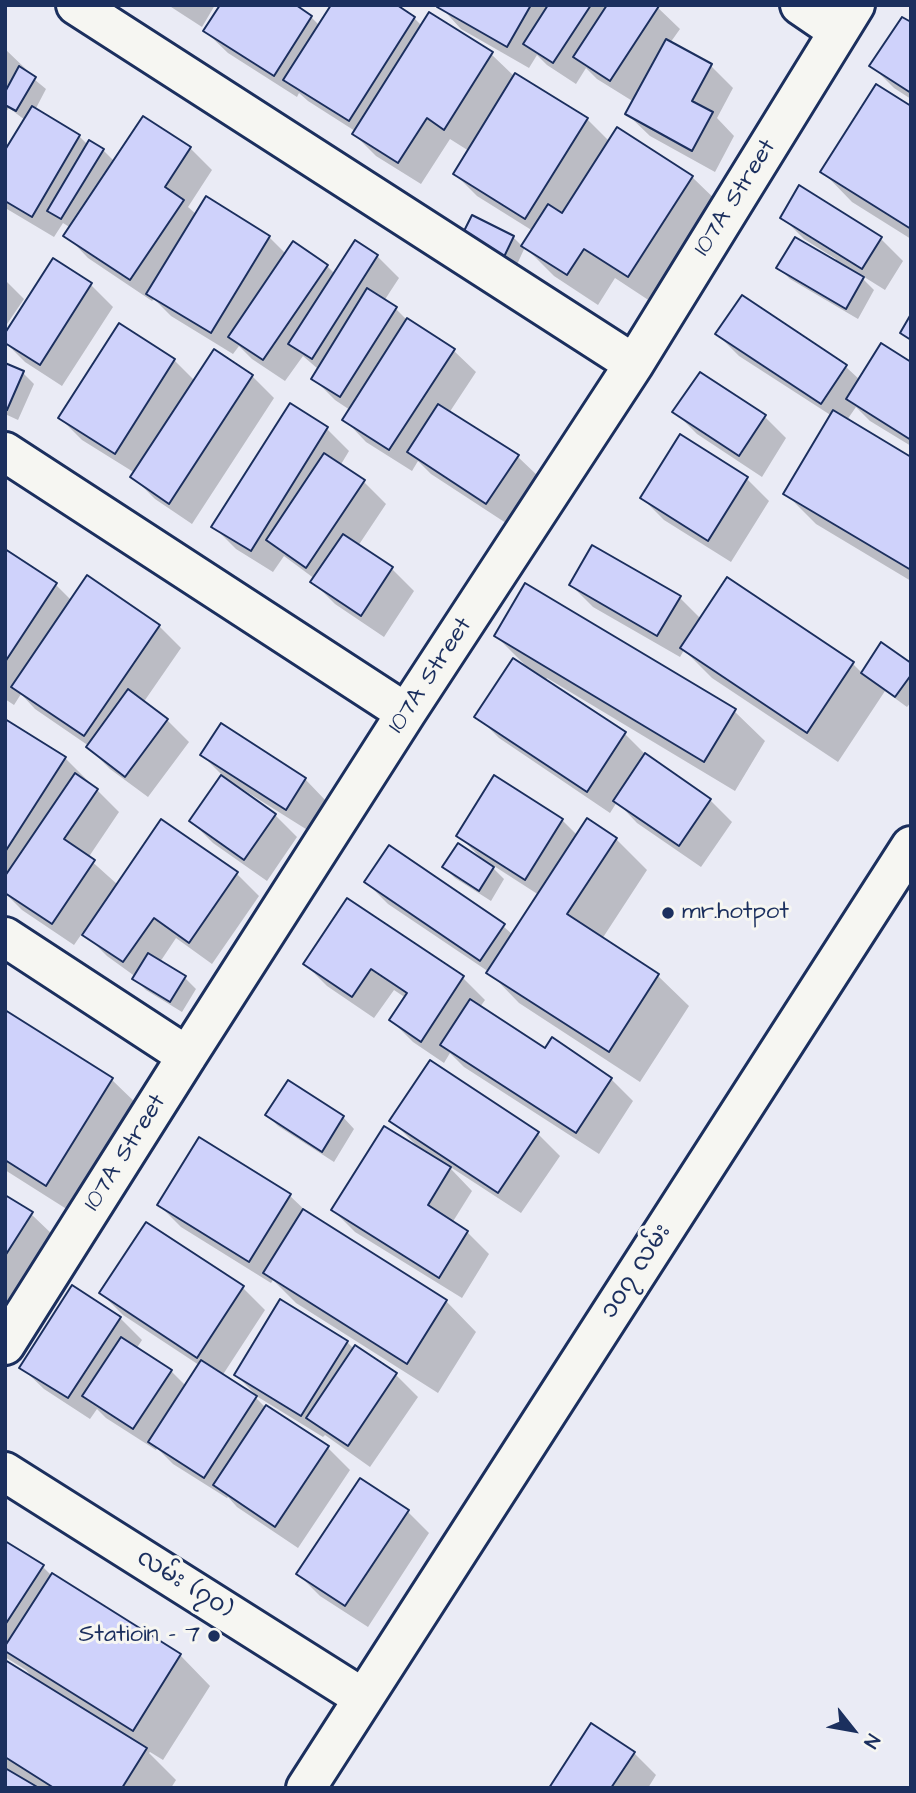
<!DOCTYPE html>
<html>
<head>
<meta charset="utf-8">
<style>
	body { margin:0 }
	#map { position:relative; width:916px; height:1793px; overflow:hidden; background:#eaebf5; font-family:"Architects Daughter",sans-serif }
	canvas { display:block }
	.frame { position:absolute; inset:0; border:7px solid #1b2f5e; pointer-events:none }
	.north { position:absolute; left:818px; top:1695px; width:70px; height:70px; -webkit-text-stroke:5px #f6f6f2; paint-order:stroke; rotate:121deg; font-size:19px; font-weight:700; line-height:28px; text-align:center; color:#1b2f5e }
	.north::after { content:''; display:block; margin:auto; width:24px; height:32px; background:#1b2f5e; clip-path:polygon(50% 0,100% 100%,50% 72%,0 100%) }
</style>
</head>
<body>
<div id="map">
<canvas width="916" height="1793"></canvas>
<div class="frame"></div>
<div class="north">N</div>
</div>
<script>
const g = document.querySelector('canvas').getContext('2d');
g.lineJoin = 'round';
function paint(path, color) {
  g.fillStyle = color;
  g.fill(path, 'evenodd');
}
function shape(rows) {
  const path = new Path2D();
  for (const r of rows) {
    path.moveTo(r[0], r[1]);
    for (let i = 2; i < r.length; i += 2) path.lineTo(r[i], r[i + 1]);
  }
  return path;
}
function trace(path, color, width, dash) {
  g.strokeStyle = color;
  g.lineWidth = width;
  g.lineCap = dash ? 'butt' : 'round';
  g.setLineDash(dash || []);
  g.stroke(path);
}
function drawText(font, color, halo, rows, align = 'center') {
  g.font = font + ' "Architects Daughter","Noto Sans Myanmar",sans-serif';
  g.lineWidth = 6;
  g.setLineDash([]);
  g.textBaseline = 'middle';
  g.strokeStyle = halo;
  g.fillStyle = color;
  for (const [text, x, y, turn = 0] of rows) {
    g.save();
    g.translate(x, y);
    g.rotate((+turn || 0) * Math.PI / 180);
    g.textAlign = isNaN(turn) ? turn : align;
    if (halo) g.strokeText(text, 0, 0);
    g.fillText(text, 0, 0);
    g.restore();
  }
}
const shadow = shape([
	[168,5,215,5,202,27],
	[439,5,655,5,680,29,670,43,711,66,733,88,717,118,734,136,715,172,650,136,627,114,634,102,597,79,586,68,576,84,547,65,537,55,529,68,461,29],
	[311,17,320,26,414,18,422,26,491,54,515,77,587,119,610,142,692,177,723,207,659,307,615,278,598,305,554,276,525,247,514,271,473,250,513,237,523,247,533,231,477,196,455,174,469,151,450,139,421,184,376,156,354,134,355,131,308,101,299,93,297,97,228,53,205,31],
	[911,25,911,99,894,88,872,66],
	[5,49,30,73,29,75,46,89,35,110,79,136,88,145,103,150,115,162,190,148,212,170,188,207,197,215,207,199,269,237,286,254,327,266,335,274,377,256,399,278,384,301,395,308,407,320,453,350,476,372,449,413,517,456,540,478,509,525,431,474,418,461,412,471,366,442,344,419,350,410,335,400,313,378,318,369,303,356,285,381,252,359,239,346,233,354,171,316,154,299,152,301,88,258,66,235,71,228,63,223,54,237,7,209,5,207,5,153,25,120,9,108,5,113],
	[911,108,911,239,852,202,822,171],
	[800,188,881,239,903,261,885,290,861,275,860,276,874,290,858,319,790,279,778,267,834,262,836,259,804,239,782,217],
	[5,280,24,299,5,327],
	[91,285,113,307,62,386,25,362,5,342],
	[742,298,846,367,860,380,911,364,911,446,870,421,856,407,847,420,911,459,911,581,816,524,785,493,832,416,739,356,717,334],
	[119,326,174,360,195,381,252,376,274,398,192,524,155,499,133,477,135,473,82,440,60,418],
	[5,365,23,373,34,384,18,420,5,414],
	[291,405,327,429,349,451,340,466,364,482,386,504,358,546,392,569,414,591,384,637,335,604,313,582,315,579,284,556,273,572,236,549,214,527],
	[675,412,764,416,786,438,762,477,697,434],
	[681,436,747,479,769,501,731,562,664,520,642,498],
	[5,551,56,585,72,601,159,626,181,648,143,703,167,720,189,742,148,797,110,769,88,747,89,746,35,709,21,694,14,705,5,699],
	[571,585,680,598,701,619,853,664,862,673,911,665,911,702,907,707,885,691,838,762,712,678,684,650,680,657,593,607],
	[496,636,734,711,765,741,735,791,547,678,545,681,625,734,647,756,710,800,732,822,701,867,637,823,617,802,610,813,499,738,477,716,528,668],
	[5,721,65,758,119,812,88,858,118,885,237,874,259,896,212,964,176,938,160,962,184,977,196,989,182,1012,146,990,135,979,136,977,107,956,83,932,74,945,22,910,5,893],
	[221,725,305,779,327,802,309,831,239,787,238,789,275,815,297,837,267,881,213,843,191,821,223,776,202,755],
	[562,820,578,836,588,821,616,839,647,870,602,939,658,976,689,1006,640,1082,519,1003,489,972,388,904,366,882,503,926,513,935,539,895,494,866,493,868,504,879,491,901,455,878,444,867,480,857,459,836],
	[348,900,463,978,485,1000,480,1007,546,1051,611,1079,633,1101,599,1154,464,1067,450,1053,444,1063,413,1042,391,1020,406,998,394,990,374,1018,327,986,305,964],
	[5,1012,111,1079,142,1109,76,1215,5,1170],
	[289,1082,343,1117,354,1129,334,1162,278,1126,267,1115],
	[392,1121,537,1133,560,1156,521,1213,452,1168,451,1169,472,1191,452,1223,467,1232,489,1254,462,1298,355,1232,333,1210,419,1148],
	[289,1195,309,1214,446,1301,476,1332,438,1393,296,1303,273,1280,271,1283,181,1227,159,1205],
	[5,1197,31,1214,54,1236,8,1308,5,1306],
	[243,1288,265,1310,222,1376,256,1398,266,1408,328,1448,350,1470,298,1548,237,1507,228,1497,227,1498,173,1464,157,1448,156,1450,106,1418,97,1409,90,1419,44,1389,21,1367,120,1318,142,1340,136,1349,171,1371,186,1386,199,1365,123,1315,101,1293],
	[347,1342,354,1349,396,1375,418,1397,370,1467,325,1435,323,1437,258,1397,236,1375],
	[407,1511,429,1533,368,1627,320,1596,298,1574],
	[5,1543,42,1566,52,1576,180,1655,210,1686,163,1760,150,1752,149,1753,176,1780,171,1788,5,1788,5,1662,33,1678,26,1670,5,1657],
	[634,1753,656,1775,648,1788,551,1788]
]);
const building = shape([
	[220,5,296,5,312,16,274,76,203,31,220,5],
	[331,5,397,5,415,17,349,121,283,80,331,5],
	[438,5,531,5,507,47,437,7,438,5],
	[548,5,591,5,553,63,523,44,548,5],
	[607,5,659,6,610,81,573,57,607,5],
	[429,12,493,52,444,130,427,118,398,163,352,134,429,12],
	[902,17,911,22,911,93,869,66,902,17],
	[666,39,712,64,692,101,713,112,692,151,625,114,666,39],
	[19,66,36,77,16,111,5,105,5,92,19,66],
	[515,73,588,118,525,219,453,174,515,73],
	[876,84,911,106,911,229,820,172,876,84],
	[32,106,80,135,32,217,5,201,5,150,32,106],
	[143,116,191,147,165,187,184,200,130,280,63,236,143,116],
	[617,127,693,176,628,277,584,249,567,275,521,246,548,204,562,213,617,127],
	[89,140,104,149,61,219,47,211,89,140],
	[799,185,882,237,862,269,780,218,799,185],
	[206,196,270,236,211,333,146,294,206,196],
	[472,215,514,236,502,261,460,239,472,215],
	[795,237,864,277,846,309,776,268,795,237],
	[355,240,378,255,312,359,288,344,355,240],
	[293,241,328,265,263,360,228,337,293,241],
	[53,258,92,283,40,365,5,343,5,333,53,258],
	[367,288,397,307,340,397,311,379,367,288],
	[742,295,847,365,821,404,715,334,742,295],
	[911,314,911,340,900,333,911,314],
	[407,318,455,349,389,450,342,420,407,318],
	[119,323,175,359,115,454,58,418,119,323],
	[881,343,911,362,911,440,846,399,881,343],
	[214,349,253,375,169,504,130,477,214,349],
	[5,363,24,371,7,410,5,409,5,363],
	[700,372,766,415,739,456,672,412,700,372],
	[290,403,328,427,251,551,211,527,290,403],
	[438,404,519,455,486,504,407,452,438,404],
	[833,410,911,457,911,570,783,494,833,410],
	[680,434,748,477,708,541,640,498,680,434],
	[324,453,365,480,306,568,266,540,324,453],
	[343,534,393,567,361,616,310,582,343,534],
	[592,545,681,596,657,636,569,585,592,545],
	[5,549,57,583,5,662,5,549],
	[87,575,160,625,84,736,11,687,87,575],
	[727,577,854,662,807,733,680,648,727,577],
	[525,583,736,709,704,762,494,636,525,583],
	[881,642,911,663,911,675,895,697,861,673,881,642],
	[513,658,626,732,587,792,474,717,513,658],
	[128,689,168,719,125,777,86,747,128,689],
	[5,719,66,757,5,852,5,719],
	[221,723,306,778,286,810,200,755,221,723],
	[645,753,711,799,679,846,613,801,645,753],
	[75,773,98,789,64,839,95,860,52,924,5,893,5,876,75,773],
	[221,775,276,814,244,860,189,821,221,775],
	[494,775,563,819,525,880,456,836,494,775],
	[587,818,617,838,567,914,659,974,609,1052,486,973,587,818],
	[161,819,238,872,189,943,154,918,123,962,82,935,161,819],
	[458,843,494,867,479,891,442,867,458,843],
	[389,845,505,924,480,961,364,882,389,845],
	[347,898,464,976,421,1042,389,1020,407,993,371,969,352,997,303,964,347,898],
	[148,953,186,976,170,1002,132,979,148,953],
	[470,999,545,1048,552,1037,612,1078,576,1133,440,1045,470,999],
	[5,1010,113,1078,46,1186,5,1160,5,1010],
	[430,1060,539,1132,498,1193,389,1121,430,1060],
	[288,1080,344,1116,322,1152,265,1115,288,1080],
	[384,1126,451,1167,428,1205,468,1231,439,1278,331,1210,384,1126],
	[199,1137,291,1194,249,1262,157,1205,199,1137],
	[5,1195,33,1212,5,1256,5,1195],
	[303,1209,447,1300,407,1364,263,1273,303,1209],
	[146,1222,244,1286,197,1358,99,1293,146,1222],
	[72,1285,121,1317,68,1398,19,1368,72,1285],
	[280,1299,348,1341,301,1416,234,1375,280,1299],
	[121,1337,172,1370,133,1429,82,1396,121,1337],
	[355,1345,397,1373,348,1446,306,1418,355,1345],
	[201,1360,257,1396,204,1478,148,1442,201,1360],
	[266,1405,329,1446,275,1527,213,1485,266,1405],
	[360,1478,409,1510,345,1606,296,1574,360,1478],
	[5,1541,44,1565,5,1625,5,1541],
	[52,1573,181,1654,133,1731,5,1651,5,1646,52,1573],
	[5,1660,147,1748,122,1788,54,1788,5,1757,5,1660],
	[591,1723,635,1752,611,1788,549,1788,591,1723],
	[5,1768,39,1788,5,1788,5,1768]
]);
const minor = shape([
	[76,5,634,364],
	[800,5,838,31],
	[5,452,406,713],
	[5,937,187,1056],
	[5,1345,187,1056,406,713,634,364,855,5],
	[5,1472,363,1698]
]);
const major = shape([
	[306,1788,911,846]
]);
const markers = [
	[668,913,7,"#1b2f5e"],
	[214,1636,7,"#1b2f5e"]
];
const streetNames = [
	["107A Street",736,198,-58],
	["107A Street",431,676,-57],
	["107A Street",126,1153,-58],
	["၁၀၇ လမ်း",637,1272,-57],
	["လမ်း (၇၀)",184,1585,32]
];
const poiNames = [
	["mr.hotpot",682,913],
	["Statioin - 7",200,1636,"right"]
];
paint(shadow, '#0003');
paint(building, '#cfd2fb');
trace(building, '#1b2f5e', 2);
trace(minor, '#1b2f5e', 44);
trace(major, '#1b2f5e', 44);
trace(minor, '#f6f6f2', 38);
trace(major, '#f6f6f2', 38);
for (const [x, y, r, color] of markers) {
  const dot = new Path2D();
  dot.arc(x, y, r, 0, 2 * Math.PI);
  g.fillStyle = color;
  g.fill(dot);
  trace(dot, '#f6f6f2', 2.5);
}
drawText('24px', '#1b2f5e', '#f6f6f2', streetNames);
drawText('24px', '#1b2f5e', '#f6f6f2', poiNames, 'left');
</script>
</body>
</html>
